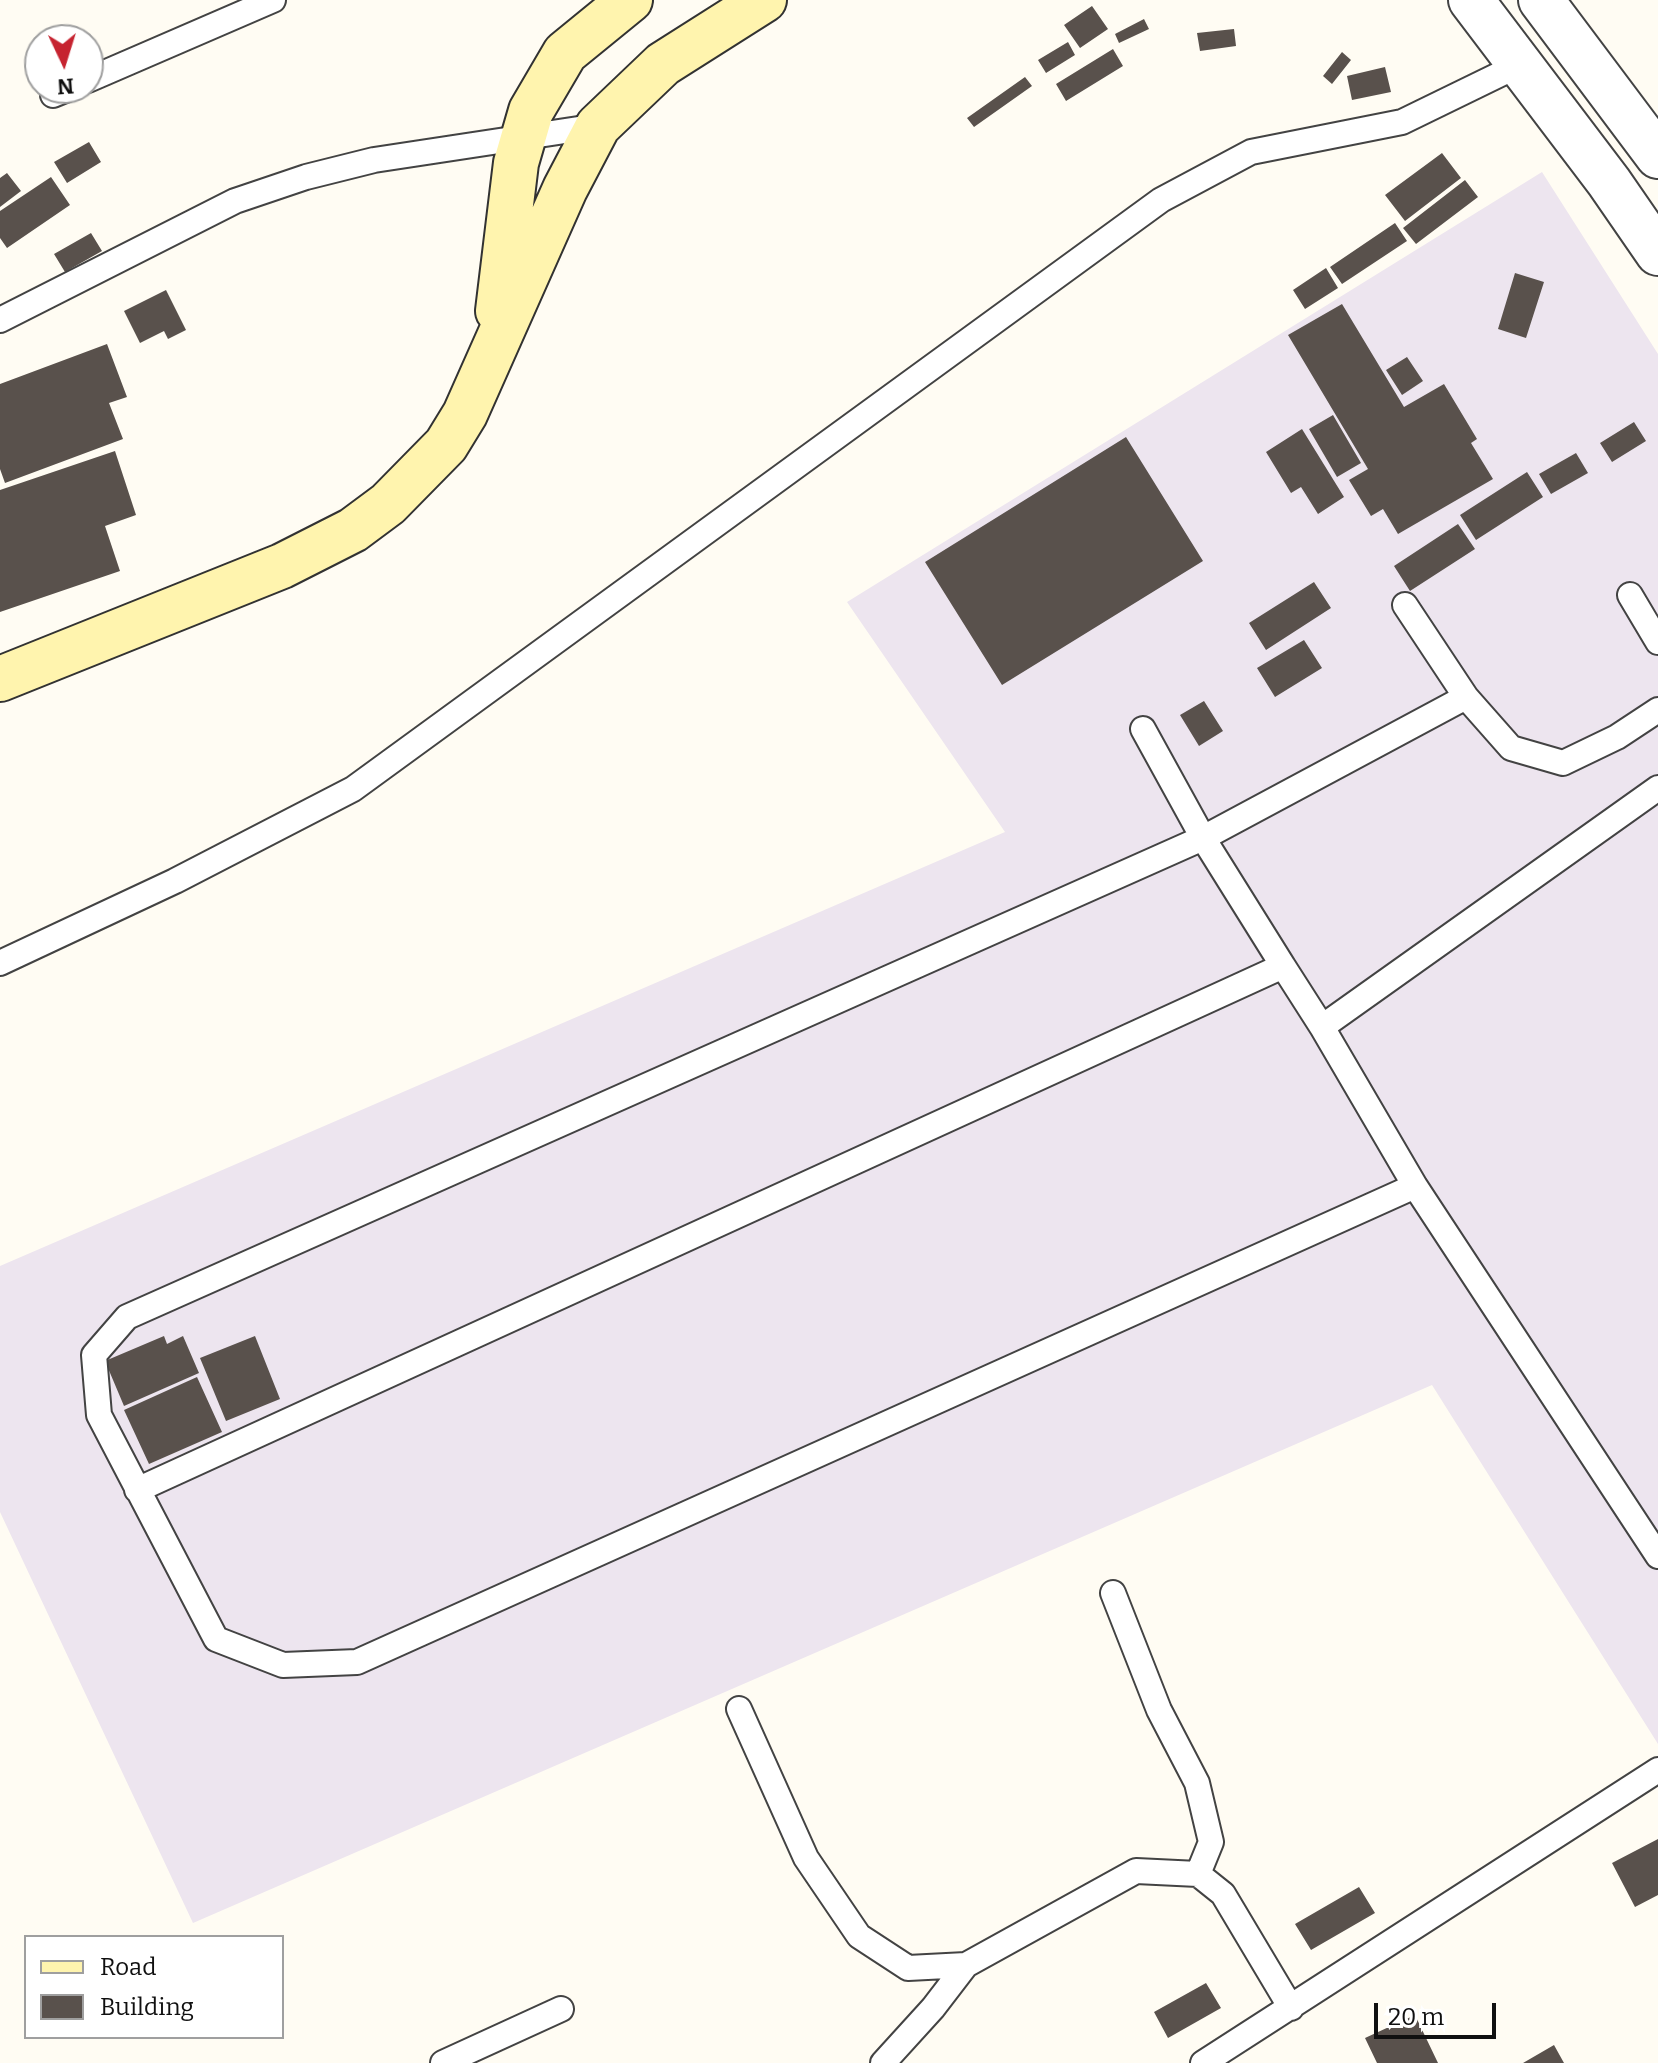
<!DOCTYPE html>
<html>
<head>
<meta charset="utf-8">
<style>
	body { margin:0 }
	#map { position:relative; width:1658px; height:2063px; overflow:hidden; background:#fffcf3; font-family:Bitter,serif }
	canvas { display:block }
	.legend { position:absolute; left:24px; top:1935px; width:260px; height:104px; box-sizing:border-box; background:#fff; border:2px solid #9f9f9f; margin:0; padding:10px 14px; list-style:none; font-size:24px; color:#101010 }
	.legend li { display:flex; align-items:center; gap:16px; height:40px }
	.legend b { width:40px; border:2px solid #9f9f9f }
	.north { position:absolute; left:24px; top:24px; width:80px; height:80px; box-sizing:border-box; background:#fff; border:2px solid #9f9f9f; border-radius:50%; rotate:176deg; font-size:22px; font-weight:700; line-height:32px; text-align:center; color:#101010 }
	.north::after { content:''; display:block; margin:auto; width:28px; height:36px; background:#c62330; clip-path:polygon(50% 0,100% 100%,50% 72%,0 100%) }
	.scale { position:absolute; left:1374px; top:2003px; width:122px; height:36px; box-sizing:border-box; border:4px solid #101010; border-top:0; padding-left:10px; font-size:24px; line-height:28px; white-space:nowrap; color:#101010; -webkit-text-stroke:6px #fff; paint-order:stroke }
</style>
</head>
<body>
<div id="map">
<canvas width="1658" height="2063"></canvas>
<ul class="legend">
<li><b style="height:10px;background:#fff4ae"></b>Road</li>
<li><b style="height:22px;background:#59514c"></b>Building</li>
</ul>
<div class="north">N</div>
<div class="scale">20 m</div>
</div>
<script>
const g = document.querySelector('canvas').getContext('2d');
g.lineJoin = 'round';
function paint(path, color) {
  g.fillStyle = color;
  g.fill(path, 'evenodd');
}
function shape(rows) {
  const path = new Path2D();
  for (const r of rows) {
    path.moveTo(r[0], r[1]);
    for (let i = 2; i < r.length; i += 2) path.lineTo(r[i], r[i + 1]);
  }
  return path;
}
function trace(path, color, width, dash) {
  g.strokeStyle = color;
  g.lineWidth = width;
  g.lineCap = dash ? 'butt' : 'round';
  g.setLineDash(dash || []);
  g.stroke(path);
}
const industrial = shape([
	[1542,172,1658,354,1658,1744,1432,1385,193,1923,0,1512,0,1266,1005,832,847,602]
]);
const building = shape([
	[1092,6,1108,29,1080,48,1064,25],
	[1144,19,1149,29,1119,43,1115,34],
	[1234,29,1236,46,1200,51,1197,33],
	[1068,42,1075,55,1046,73,1038,60],
	[1113,49,1123,66,1066,101,1056,84],
	[1342,52,1351,60,1332,84,1323,76],
	[1385,67,1391,92,1352,100,1347,76],
	[1025,77,1032,86,974,127,967,118],
	[89,142,101,162,67,183,54,162],
	[1442,153,1461,178,1405,221,1385,195],
	[7,173,21,191,0,207,0,178],
	[51,177,70,205,7,248,0,238,0,211],
	[1465,180,1478,197,1416,244,1403,228],
	[1395,223,1407,241,1342,284,1330,267],
	[91,233,102,251,65,272,54,254],
	[1326,268,1338,288,1305,309,1293,290],
	[1515,273,1544,282,1526,338,1498,329],
	[166,290,186,330,168,339,164,331,140,343,124,311],
	[1342,304,1404,407,1444,384,1477,439,1471,443,1493,479,1398,534,1383,509,1371,516,1349,480,1368,469,1288,335],
	[107,344,127,397,109,403,123,439,5,483,0,469,0,384],
	[1407,357,1423,381,1402,395,1386,370],
	[1333,415,1361,463,1337,477,1309,429],
	[1634,422,1646,441,1612,462,1600,443],
	[1302,429,1344,497,1318,514,1301,487,1291,493,1266,452],
	[1126,437,1203,561,1002,685,925,562],
	[115,451,136,515,105,526,120,571,0,612,0,490],
	[1576,453,1588,473,1551,494,1539,474],
	[1527,472,1543,497,1476,540,1460,515],
	[1458,524,1475,549,1410,591,1394,566],
	[1314,582,1331,608,1266,650,1249,623],
	[1304,640,1322,668,1275,697,1257,668],
	[1204,701,1223,731,1199,746,1180,715],
	[164,1336,167,1344,183,1336,199,1373,124,1406,105,1361],
	[255,1336,280,1399,226,1421,200,1358],
	[197,1377,222,1432,149,1464,124,1410],
	[1658,1839,1658,1895,1635,1907,1612,1863],
	[1359,1887,1375,1913,1311,1950,1295,1924],
	[1206,1983,1221,2008,1168,2038,1154,2012],
	[1415,2015,1438,2063,1377,2063,1365,2038],
	[1554,2045,1564,2063,1523,2063]
]);
const service = shape([
	[88,80,273,0],
	[53,95,70,88],
	[0,320,235,201,306,177,374,160,598,126],
	[1630,595,1658,642],
	[1405,605,1466,697,1203,838,127,1317,94,1355,99,1415,216,1639,283,1665,357,1662,1415,1186],
	[1466,697,1511,748,1563,763,1617,737,1658,710],
	[1143,729,1203,838,1283,966],
	[0,963,175,881,353,789,1161,200,1251,152,1402,122,1521,64],
	[1322,1027,1415,1186,1658,1556],
	[137,1490,1283,966,1322,1027,1658,788],
	[1113,1593,1159,1710,1197,1783,1211,1842,1198,1874],
	[739,1709,806,1858,859,1936,908,1968,966,1965,1136,1871,1198,1874,1223,1894,1291,2008],
	[443,2063,561,2009],
	[883,2063,933,2008,966,1965],
	[1203,2063,1658,1770]
]);
const tertiary = shape([
	[1471,0,1609,182,1658,253],
	[1541,0,1658,156]
]);
const secondary = shape([
	[498,311,516,163,531,111,565,53,630,0],
	[0,679,282,566,353,530,388,504,446,445,465,414,565,189,598,126,663,64,764,0]
]);
paint(industrial, '#ede5ef');
paint(building, '#59514c');
trace(service, '#434343', 28);
trace(tertiary, '#434343', 48);
trace(secondary, '#323232', 48);
trace(service, '#fff', 24);
trace(tertiary, '#fff', 44);
trace(secondary, '#fff4ae', 44);
</script>
</body>
</html>
